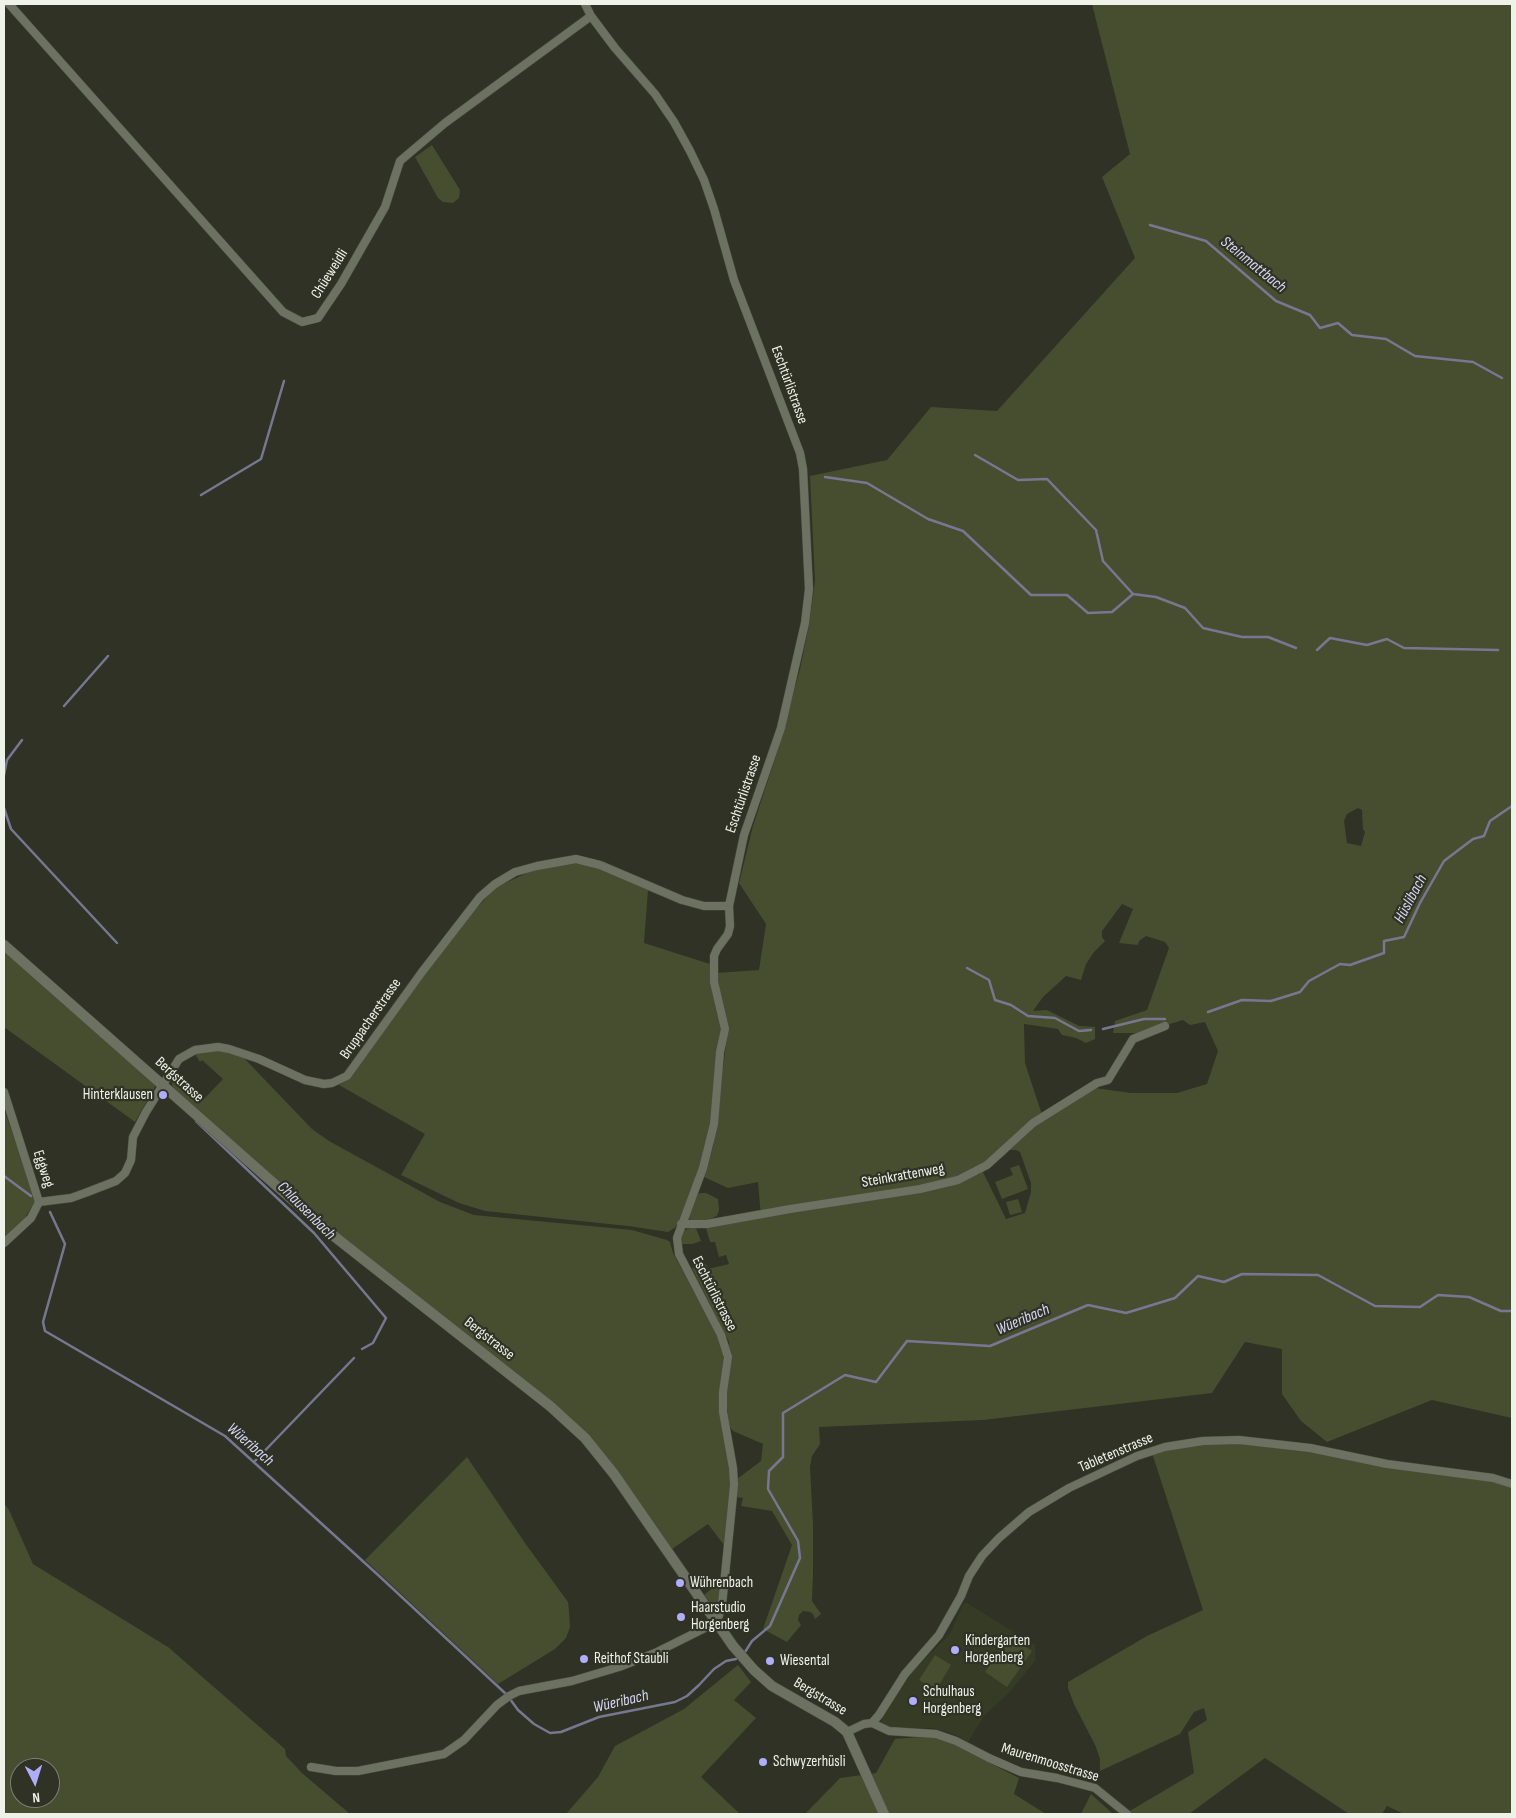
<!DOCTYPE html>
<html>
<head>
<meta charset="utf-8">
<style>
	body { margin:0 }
	#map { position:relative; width:1516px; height:1818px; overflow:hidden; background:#2f3224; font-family:"Sofia Sans Condensed",sans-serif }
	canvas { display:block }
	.frame { position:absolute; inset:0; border:5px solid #eff2e9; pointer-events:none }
	.north { position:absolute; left:10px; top:1758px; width:50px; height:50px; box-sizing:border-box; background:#2f3224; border:1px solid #7c7f73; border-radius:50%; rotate:175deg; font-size:14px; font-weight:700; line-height:20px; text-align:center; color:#eff2e9 }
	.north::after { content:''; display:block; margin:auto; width:18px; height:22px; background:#afaefa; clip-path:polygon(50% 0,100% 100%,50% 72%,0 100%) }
</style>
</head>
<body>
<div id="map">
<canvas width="1516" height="1818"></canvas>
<div class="frame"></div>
<div class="north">N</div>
</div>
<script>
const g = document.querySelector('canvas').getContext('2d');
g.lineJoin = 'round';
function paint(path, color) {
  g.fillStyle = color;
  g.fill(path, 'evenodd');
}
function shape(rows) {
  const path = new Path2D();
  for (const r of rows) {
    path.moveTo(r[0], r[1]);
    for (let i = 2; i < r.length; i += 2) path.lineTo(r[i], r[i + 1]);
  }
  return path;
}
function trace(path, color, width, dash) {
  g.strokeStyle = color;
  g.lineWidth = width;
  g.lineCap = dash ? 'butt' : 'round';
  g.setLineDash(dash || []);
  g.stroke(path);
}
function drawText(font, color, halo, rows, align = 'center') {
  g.font = font + ' "Sofia Sans Condensed",sans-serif';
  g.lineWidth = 4.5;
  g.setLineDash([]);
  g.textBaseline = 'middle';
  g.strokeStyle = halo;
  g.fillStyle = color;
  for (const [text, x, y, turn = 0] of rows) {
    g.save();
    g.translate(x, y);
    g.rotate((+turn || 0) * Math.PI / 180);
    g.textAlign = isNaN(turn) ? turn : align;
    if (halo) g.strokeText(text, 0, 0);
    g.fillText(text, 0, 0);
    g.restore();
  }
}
const built = shape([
	[967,1603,1035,1645,1035,1661,1008,1694,984,1716,968,1742,956,1735,941,1730,931,1728,894,1729,882,1724,881,1721,883,1717,913,1671,950,1634,963,1604]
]);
const green = shape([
	[1092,4,1512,4,1512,1418,1432,1400,1327,1442,1301,1421,1282,1394,1282,1349,1245,1342,1212,1393,983,1420,819,1427,820,1444,812,1456,810,1467,813,1524,813,1573,812,1601,821,1614,815,1619,813,1614,810,1612,803,1611,799,1615,798,1620,801,1625,787,1642,763,1629,792,1545,772,1511,741,1506,743,1498,736,1497,737,1479,761,1461,763,1444,733,1431,729,1425,726,1396,730,1374,729,1342,692,1268,706,1264,708,1269,729,1264,726,1255,719,1257,715,1242,710,1242,706,1228,761,1217,758,1182,728,1188,704,1177,713,1147,728,1029,716,973,759,970,766,924,739,883,753,826,776,756,800,669,809,625,815,581,810,476,887,460,931,407,997,411,1135,258,1102,177,1130,154],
	[1358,808,1362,810,1363,829,1365,832,1361,846,1347,843,1344,821,1347,814],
	[1122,904,1133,909,1119,943,1138,945,1139,941,1146,936,1165,942,1169,948,1147,1010,1115,1021,1113,1033,1140,1033,1183,1020,1190,1025,1205,1022,1218,1051,1207,1084,1177,1093,1131,1093,1095,1088,1044,1121,1025,1063,1024,1024,1058,1029,1062,1035,1076,1038,1086,1043,1095,1039,1095,1027,1079,1026,1047,1010,1033,1011,1043,997,1066,976,1081,980,1086,964,1094,952,1105,941,1102,937,1102,931],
	[1009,1150,1016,1150,1020,1152,1031,1183,1031,1192,1025,1213,1006,1219,982,1170,1004,1156],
	[432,145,460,190,459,198,453,203,443,202,438,198,415,157],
	[581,863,592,865,648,890,644,943,710,964,721,1026,711,1125,698,1174,676,1227,668,1232,628,1226,485,1211,459,1203,401,1175,425,1134,339,1085,350,1078,418,977,490,893,499,886,531,871,563,864],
	[4,951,156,1085,135,1122,4,1027],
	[216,1050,236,1054,244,1058,312,1129,329,1141,440,1202,474,1215,632,1230,667,1240,670,1242,673,1253,717,1334,723,1353,723,1367,720,1384,721,1415,731,1472,724,1545,708,1524,672,1549,594,1441,558,1407,352,1245,291,1194,173,1088,172,1084,175,1073,181,1086,186,1084,203,1100,223,1079,202,1060,200,1062,195,1054,201,1052],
	[4,1109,33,1192,34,1203,23,1221,4,1239],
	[1019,1165,1028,1189,1002,1199,995,1182,1013,1175,1010,1168],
	[701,1193,706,1193,718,1199,719,1210,717,1216,708,1220,704,1222,691,1220,688,1217,697,1194],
	[1018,1199,1022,1212,1010,1215,1006,1202],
	[693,1227,696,1228,701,1241,692,1244,681,1244,680,1240,683,1231],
	[1221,1442,1247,1443,1297,1449,1492,1481,1512,1486,1512,1814,1404,1814,1387,1806,1382,1814,1349,1814,1265,1758,1189,1814,1131,1814,1128,1812,1194,1773,1188,1732,1207,1720,1204,1708,1194,1712,1180,1734,1100,1771,1100,1759,1096,1747,1074,1704,1068,1688,1068,1682,1147,1636,1203,1610,1152,1453,1168,1449],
	[467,1457,525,1543,568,1602,569,1611,570,1627,566,1638,555,1649,498,1684,365,1560],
	[4,1503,9,1510,33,1564,168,1647,285,1749,286,1756,302,1773,350,1814,4,1814],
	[20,1768,50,1768,50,1798,20,1798],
	[716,1585,720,1592,719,1602,716,1605,712,1605,704,1595],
	[1009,1636,1032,1651,1007,1687,985,1672],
	[935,1655,951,1665,936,1690,919,1680],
	[738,1665,751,1682,734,1700,756,1718,701,1777,740,1814,566,1814,598,1777,615,1746,684,1709],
	[932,1736,955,1745,1019,1778,1014,1794,1046,1814,889,1814,871,1774,876,1773,895,1739],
	[862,1775,879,1814,805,1814,840,1778],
	[1091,1794,1113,1814,1081,1814]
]);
const stream = shape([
	[1150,225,1206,241,1276,301,1310,315,1320,328,1338,323,1352,335,1386,339,1415,356,1473,362,1502,378],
	[975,455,1018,480,1047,479,1096,530,1103,561,1133,594],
	[825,477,867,483,928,519,963,531,1031,595,1067,595,1088,613,1112,612,1133,594,1156,597,1185,608,1203,628,1242,637,1268,637,1296,648],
	[201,495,261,459,284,381],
	[1317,650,1330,638,1367,645,1387,639,1404,648,1498,650],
	[64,706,108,656],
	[4,775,7,760,22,740],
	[4,808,11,829,117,943],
	[967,968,989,980,995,1000,1011,1005,1028,1016,1055,1018,1079,1031,1091,1030],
	[1208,1012,1242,1000,1271,1001,1300,992,1309,981,1340,964,1350,965,1384,953,1384,941,1404,937,1420,903,1444,861,1473,839,1484,836,1490,821,1512,806],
	[1103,1029,1144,1019,1165,1019],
	[196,1121,314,1233,386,1318,373,1343,362,1349],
	[4,1176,31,1196],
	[50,1212,65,1244,43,1322,45,1331,225,1436,377,1574,506,1694],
	[254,1462,354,1358],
	[745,1652,752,1641,770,1626,800,1558,798,1541,768,1489,769,1471,783,1457,783,1413,845,1375,876,1382,907,1341,990,1346,1088,1305,1126,1313,1175,1298,1198,1276,1224,1282,1242,1274,1318,1275,1375,1306,1420,1307,1438,1295,1469,1297,1501,1311,1512,1311],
	[510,1699,518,1710,534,1724,550,1733,561,1732,599,1717,675,1702,687,1696,699,1685,714,1669,726,1661,736,1659]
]);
const minor = shape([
	[9,4,283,312,302,322,318,318,341,284,385,207,400,161,445,123,591,16],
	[4,1092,39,1202,31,1218,4,1243],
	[39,1202,71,1198,85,1193,116,1181,125,1173,131,1160,133,1137,146,1112,179,1059,195,1050,218,1047,229,1049,259,1059,305,1080,324,1084,332,1083,347,1076,422,972,480,897,495,884,515,872,537,866,576,859,600,865,682,900,704,906,729,906],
	[681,1224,707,1224,790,1209,920,1189,958,1180,987,1165,1033,1123,1097,1083,1108,1080,1133,1039,1165,1026],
	[872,1723,879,1715,905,1674,939,1635,961,1596,969,1576,982,1556,999,1538,1029,1512,1069,1488,1137,1456,1165,1447,1203,1441,1239,1440,1310,1448,1387,1464,1493,1478,1512,1484],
	[847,1732,864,1724,872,1723,889,1731,936,1734,956,1741,989,1758,1021,1772,1057,1778,1095,1788,1127,1814],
	[311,1767,336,1771,358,1771,444,1754,464,1740,497,1705,509,1696,519,1691,572,1681,619,1667,655,1653,717,1622,722,1605,734,1485,733,1468,723,1412,723,1392,728,1357,721,1335,679,1254,677,1238,703,1168,714,1124,720,1052,725,1029,714,982,714,956,717,949,728,934,730,926,729,906,744,835,781,728,805,623,809,589,803,469,800,453,734,280,714,209,704,180,690,151,674,122,655,94,615,48,591,16,585,4]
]);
const tertiary = shape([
	[4,945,330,1233,550,1406,585,1438,614,1474,733,1646,754,1670,772,1686,835,1722,847,1732,884,1814]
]);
const markers = [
	[163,1095,5,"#afaefa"],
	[680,1583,5,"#afaefa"],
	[681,1617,5,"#afaefa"],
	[955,1650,5,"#afaefa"],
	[584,1659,5,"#afaefa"],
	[770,1661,5,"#afaefa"],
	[913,1701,5,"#afaefa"],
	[763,1762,5,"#afaefa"]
];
const streetNames = [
	["Chüeweidli",330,274,-58],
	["Eschtürlistrasse",789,385,70],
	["Eschtürlistrasse",744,794,-71],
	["Bruppacherstrasse",371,1019,-55],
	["Bergstrasse",179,1080,42],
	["Eggweg",43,1169,72],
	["Steinkrattenweg",903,1176,-10],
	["Eschtürlistrasse",714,1294,63],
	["Bergstrasse",489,1339,38],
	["Tabletenstrasse",1116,1453,-23],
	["Bergstrasse",820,1697,31],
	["Maurenmoosstrasse",1050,1763,17]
];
const poiNames = [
	["Hinterklausen",153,1095,"right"],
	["Wührenbach",690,1583],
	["Haarstudio",691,1608],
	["Horgenberg",691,1625],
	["Kindergarten",965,1641],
	["Horgenberg",965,1658],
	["Reithof Staubli",594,1659],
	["Wiesental",780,1661],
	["Schulhaus",923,1692],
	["Horgenberg",923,1709],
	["Schwyzerhüsli",773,1762]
];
const waterNames = [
	["Steinmattbach",1253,265,39],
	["Hüslibach",1411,899,-62],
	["Chlausenbach",306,1211,45],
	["Wüeribach",1023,1320,-23],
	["Wüeribach",250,1445,41],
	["Wüeribach",621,1702,-13]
];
paint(built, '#363b26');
paint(green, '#474e2f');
trace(stream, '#777792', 2.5);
trace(minor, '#4b4e42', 9);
trace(tertiary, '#4b4e42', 11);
trace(minor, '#6d7161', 8);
trace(tertiary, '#6d7161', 10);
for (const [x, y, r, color] of markers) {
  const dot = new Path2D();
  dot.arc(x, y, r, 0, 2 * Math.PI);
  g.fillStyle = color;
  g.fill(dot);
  trace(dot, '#2f3224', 2);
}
drawText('15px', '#eff2e9', '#2f3224', streetNames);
drawText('15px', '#eff2e9', '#2f3224', poiNames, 'left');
drawText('italic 16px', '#d7d8f6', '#2f3224', waterNames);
</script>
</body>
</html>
